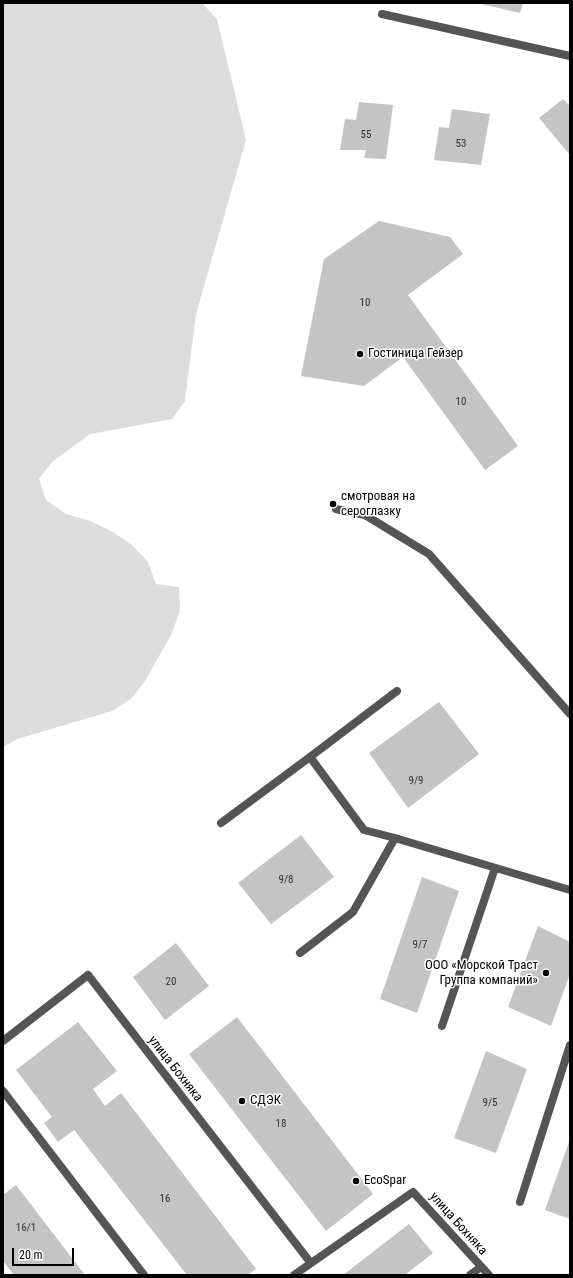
<!DOCTYPE html>
<html>
<head>
<meta charset="utf-8">
<style>
	body { margin:0 }
	#map { position:relative; width:573px; height:1278px; overflow:hidden; background:#fff; font-family:"Roboto Condensed",sans-serif }
	canvas { display:block }
	.frame { position:absolute; inset:0; border:4px solid #000; pointer-events:none }
	.scale { position:absolute; left:12px; top:1248px; width:62px; height:18px; box-sizing:border-box; border:2px solid #000; border-top:0; padding-left:5px; font-size:12px; line-height:14px; white-space:nowrap; color:#000; -webkit-text-stroke:3px #fff; paint-order:stroke }
</style>
</head>
<body>
<div id="map">
<canvas width="573" height="1278"></canvas>
<div class="frame"></div>
<div class="scale">20 m</div>
</div>
<script>
const g = document.querySelector('canvas').getContext('2d');
g.lineJoin = 'round';
function paint(path, color) {
  g.fillStyle = color;
  g.fill(path, 'evenodd');
}
function shape(rows) {
  const path = new Path2D();
  for (const r of rows) {
    path.moveTo(r[0], r[1]);
    for (let i = 2; i < r.length; i += 2) path.lineTo(r[i], r[i + 1]);
  }
  return path;
}
function trace(path, color, width, dash) {
  g.strokeStyle = color;
  g.lineWidth = width;
  g.lineCap = dash ? 'butt' : 'round';
  g.setLineDash(dash || []);
  g.stroke(path);
}
function drawText(font, color, halo, rows, align = 'center') {
  g.font = font + ' "Roboto Condensed",sans-serif';
  g.lineWidth = 3;
  g.setLineDash([]);
  g.textBaseline = 'middle';
  g.strokeStyle = halo;
  g.fillStyle = color;
  for (const [text, x, y, turn = 0] of rows) {
    g.save();
    g.translate(x, y);
    g.rotate((+turn || 0) * Math.PI / 180);
    g.textAlign = isNaN(turn) ? turn : align;
    if (halo) g.strokeText(text, 0, 0);
    g.fillText(text, 0, 0);
    g.restore();
  }
}
const green = shape([
	[3,3,202,3,217,19,246,140,196,314,185,401,172,419,90,434,52,462,39,479,46,500,66,514,90,521,111,531,131,544,148,562,156,584,179,587,180,611,171,635,145,681,131,699,112,711,17,739,3,747]
]);
const building = shape([
	[477,3,523,3,520,13],
	[563,99,570,106,570,155,539,118],
	[359,102,393,105,386,159,364,158,366,150,340,150,345,119,356,120],
	[452,109,490,114,481,165,434,160,439,127,449,128],
	[379,221,450,237,463,254,408,295,518,446,485,470,403,357,364,386,301,376,324,259],
	[439,702,479,754,408,808,369,753],
	[301,835,334,877,271,924,238,883],
	[422,877,459,891,417,1013,380,999],
	[538,926,570,942,570,974,551,1026,508,1007],
	[176,943,209,986,165,1020,133,977],
	[237,1017,373,1194,326,1231,189,1054],
	[78,1022,117,1071,93,1089,105,1106,121,1093,256,1269,247,1275,187,1275,74,1130,58,1142,44,1123,52,1117,16,1070],
	[486,1051,527,1069,496,1153,454,1138],
	[570,1139,570,1219,545,1210],
	[16,1185,85,1275,14,1275,3,1261,3,1195],
	[409,1224,433,1253,405,1275,343,1275]
]);
const service = shape([
	[310,757,397,691],
	[221,823,310,757,364,830,395,838],
	[300,953,353,912,395,838,570,890],
	[88,975,310,1262],
	[442,1026,495,868],
	[3,1091,144,1275],
	[520,1202,570,1045],
	[470,1275,481,1267]
]);
const minor = shape([
	[382,14,570,56],
	[336,509,365,515,429,554,570,714],
	[3,1041,88,975],
	[294,1275,413,1192,489,1275]
]);
const markers = [
	[360,354,4,"#000"],
	[333,504,4,"#000"],
	[546,973,4,"#000"],
	[242,1101,4,"#000"],
	[356,1181,4,"#000"]
];
const numberNames = [
	["55",366,135],
	["53",461,144],
	["10",365,303],
	["10",461,402],
	["9/9",416,781],
	["9/8",286,880],
	["9/7",420,945],
	["20",171,982],
	["9/5",490,1103],
	["18",281,1124],
	["16",165,1199],
	["16/1",26,1228]
];
const poiNames = [
	["Гостиница Гейзер",368,354],
	["смотровая на",341,497],
	["сероглазку",341,512],
	["ООО «Морской Траст",538,966,"right"],
	["Группа компаний»",538,981,"right"],
	["СДЭК",250,1101],
	["EcoSpar",364,1181]
];
const streetNames = [
	["улица Бохняка",175,1069,52],
	["улица Бохняка",458,1224,48]
];
paint(green, '#dcdcdc');
paint(building, '#c4c4c4');
trace(service, '#555', 8);
trace(minor, '#555', 8);
for (const [x, y, r, color] of markers) {
  const dot = new Path2D();
  dot.arc(x, y, r, 0, 2 * Math.PI);
  g.fillStyle = color;
  g.fill(dot);
  trace(dot, '#fff', 1.5);
}
drawText('11px', '#313131', null, numberNames);
drawText('13px', '#000', '#fff', poiNames, 'left');
drawText('13px', '#000', '#fff', streetNames);
</script>
</body>
</html>
